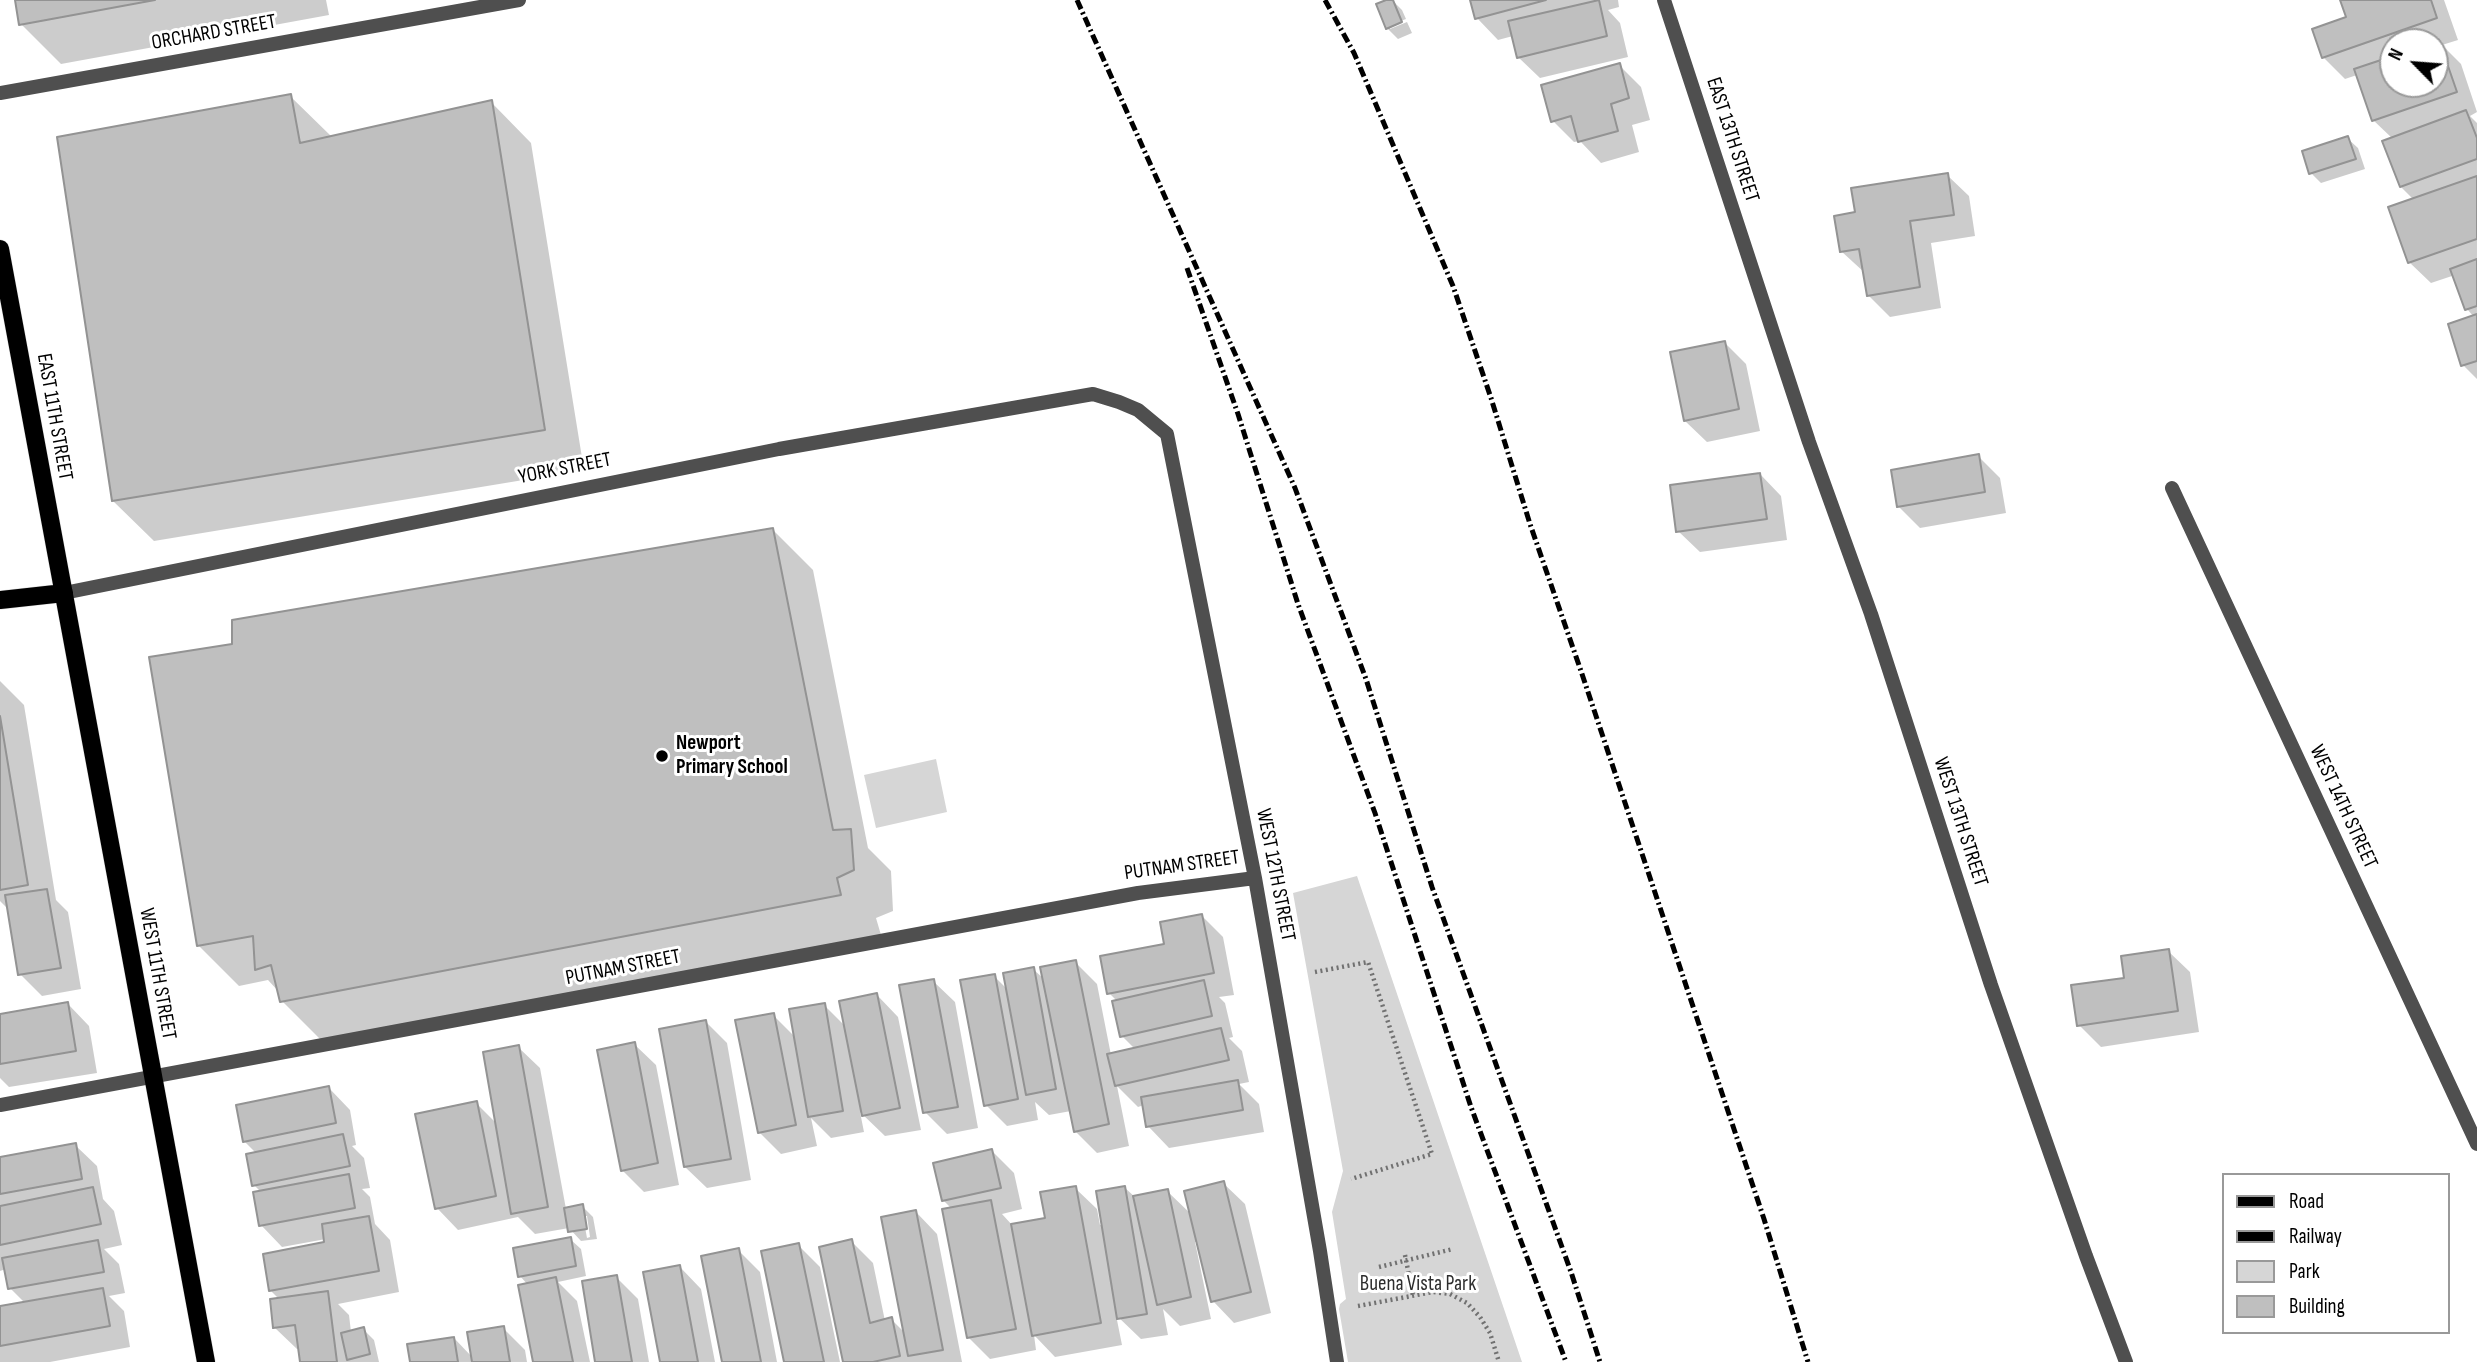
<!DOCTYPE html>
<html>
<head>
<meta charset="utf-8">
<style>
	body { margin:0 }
	#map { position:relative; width:2477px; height:1362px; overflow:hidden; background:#fff; font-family:"Sofia Sans Condensed",sans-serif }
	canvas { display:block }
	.legend { position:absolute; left:2222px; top:1173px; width:228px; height:161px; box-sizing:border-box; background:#fff; border:2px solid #999; margin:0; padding:9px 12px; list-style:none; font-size:21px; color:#000 }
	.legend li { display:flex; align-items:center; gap:14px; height:35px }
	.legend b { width:35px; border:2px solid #999 }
	.north { position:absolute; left:2379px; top:28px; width:70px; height:70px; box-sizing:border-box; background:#fff; border:2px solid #999; border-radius:50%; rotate:295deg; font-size:19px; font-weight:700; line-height:28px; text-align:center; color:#000 }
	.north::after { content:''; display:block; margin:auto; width:24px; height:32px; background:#000; clip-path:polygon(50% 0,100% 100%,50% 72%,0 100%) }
</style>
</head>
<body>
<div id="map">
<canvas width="2477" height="1362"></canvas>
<ul class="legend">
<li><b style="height:9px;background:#000"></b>Road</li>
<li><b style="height:9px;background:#000"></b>Railway</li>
<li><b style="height:19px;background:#d6d6d6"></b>Park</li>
<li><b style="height:19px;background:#bfbfbf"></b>Building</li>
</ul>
<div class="north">N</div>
</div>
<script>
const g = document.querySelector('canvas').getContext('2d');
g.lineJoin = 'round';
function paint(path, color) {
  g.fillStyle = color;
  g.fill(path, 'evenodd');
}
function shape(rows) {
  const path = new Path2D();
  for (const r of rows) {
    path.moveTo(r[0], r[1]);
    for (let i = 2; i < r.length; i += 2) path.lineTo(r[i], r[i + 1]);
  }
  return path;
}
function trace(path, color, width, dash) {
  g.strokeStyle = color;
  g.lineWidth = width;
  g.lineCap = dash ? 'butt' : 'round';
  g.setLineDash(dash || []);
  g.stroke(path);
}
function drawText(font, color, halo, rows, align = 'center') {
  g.font = font + ' "Sofia Sans Condensed",sans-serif';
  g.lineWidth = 6;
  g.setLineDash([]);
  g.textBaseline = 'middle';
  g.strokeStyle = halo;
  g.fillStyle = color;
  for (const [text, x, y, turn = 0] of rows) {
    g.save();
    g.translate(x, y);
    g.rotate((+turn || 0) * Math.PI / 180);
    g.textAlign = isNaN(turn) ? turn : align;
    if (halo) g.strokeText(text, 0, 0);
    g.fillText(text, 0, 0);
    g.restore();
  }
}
const green = shape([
	[936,759,947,812,876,828,864,775],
	[1357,876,1522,1362,1348,1362,1339,1309,1340,1304,1346,1299,1332,1212,1343,1171,1293,893]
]);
const shadow = shape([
	[17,0,326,0,329,15,61,64,21,24],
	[1392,0,1402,10,1406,19,1390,25,1390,29,1407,22,1412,33,1398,39,1387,28],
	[1472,0,1618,0,1619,7,1608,10,1620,23,1628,57,1540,78,1518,57,1513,36,1498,40,1477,18],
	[2342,0,2444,0,2458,40,2442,45,2461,64,2477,112,2470,116,2477,123,2477,379,2463,365,2474,317,2467,309,2455,275,2431,283,2409,262,2414,200,2401,187,2393,139,2373,120,2357,75,2345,79,2323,57,2348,18],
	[2393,42,2435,42,2435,84,2393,84],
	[1619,65,1641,87,1650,120,1632,125,1639,152,1601,163,1580,141,1574,142,1553,121],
	[290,96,332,137,491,102,531,143,584,470,154,541,113,501],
	[2347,138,2358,148,2365,169,2321,183,2311,173],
	[1947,175,1969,196,1975,236,1931,243,1941,308,1890,317,1868,295,1865,273,1841,251,1857,214],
	[1724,342,1746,364,1760,431,1707,442,1685,421],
	[1978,456,2000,478,2006,513,1920,528,1899,507],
	[1760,474,1781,496,1787,540,1700,552,1678,531],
	[773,530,813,570,868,848,891,871,893,911,876,918,881,935,322,1041,282,1001,279,992,268,980,239,986,199,946],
	[0,681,24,705,56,900,68,912,81,989,42,996,20,974,9,910,0,901],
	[1201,915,1223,937,1234,995,1219,997,1225,1003,1233,1037,1229,1038,1242,1051,1249,1082,1239,1084,1259,1104,1264,1132,1169,1148,1148,1126,1144,1105,1138,1107,1117,1086,1129,1146,1097,1153,1075,1131,1071,1111,1049,1115,1035,1102,1038,1120,1007,1126,986,1105,994,976,1008,990,1033,969,1045,980,1075,962,1097,984,1111,1055,1135,1049,1122,1036,1117,1001,1109,993],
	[2168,951,2190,972,2199,1032,2101,1047,2079,1025],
	[933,981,955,1002,978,1128,947,1134,925,1112],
	[877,995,898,1017,921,1130,885,1136,860,1112,864,1132,831,1138,811,1118,817,1146,781,1154,759,1132,773,1015,795,1037,824,1005,846,1027],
	[68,1004,89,1026,97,1073,9,1087,0,1078,0,1015],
	[706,1022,727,1043,751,1180,707,1188,685,1167],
	[634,1044,656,1065,679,1185,644,1192,622,1170],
	[518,1047,540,1068,566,1209,582,1206,593,1217,597,1239,581,1241,569,1228,535,1234,518,1217,458,1230,437,1208,476,1103,497,1124],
	[583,1216,587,1216,590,1237,587,1238],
	[329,1088,350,1110,356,1145,352,1146,364,1158,370,1188,362,1189,370,1197,375,1224,390,1240,399,1292,338,1304,349,1315,351,1332,363,1329,374,1340,379,1362,301,1362,299,1349,297,1349,275,1328,279,1299,271,1291,326,1243,326,1239,282,1247,261,1225,261,1192,254,1185,257,1154,244,1141],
	[75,1145,97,1166,103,1199,114,1211,122,1245,104,1249,119,1264,125,1293,109,1296,124,1311,130,1347,50,1362,0,1362,0,1308,25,1303,10,1288,6,1269,0,1271,0,1159],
	[992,1151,1014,1173,1022,1209,1002,1214,1013,1226,1047,1219,1075,1188,1097,1209,1100,1225,1103,1225,1125,1188,1135,1197,1167,1191,1192,1215,1223,1183,1245,1204,1271,1313,1234,1323,1213,1301,1199,1242,1195,1242,1211,1319,1180,1326,1163,1309,1168,1335,1141,1339,1116,1315,1122,1345,1055,1357,1034,1335,1036,1350,990,1359,968,1337,952,1209,943,1200],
	[916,1212,937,1234,962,1362,845,1362,851,1241,873,1263,885,1321,891,1319,905,1333],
	[570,1239,581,1249,586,1276,558,1282,577,1301,590,1362,535,1362,528,1285,520,1276],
	[798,1245,820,1267,840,1362,786,1362],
	[738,1250,760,1272,777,1362,724,1362],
	[680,1267,701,1289,715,1362,661,1362],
	[616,1277,638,1299,649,1362,597,1362],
	[503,1328,525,1350,527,1362,412,1362,454,1338,473,1358]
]);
const building = shape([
	[15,0,155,0,19,25,15,0],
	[1386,0,1393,0,1402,22,1386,29,1376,4,1386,0],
	[1470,0,1546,0,1475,19,1470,0],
	[1599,0,1607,36,1517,58,1508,21,1599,0],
	[2340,0,2431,0,2437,18,2322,58,2312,29,2346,17,2340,0],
	[2439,40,2457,92,2372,121,2354,69,2393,56,2393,84,2435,84,2434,42,2439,40],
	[1620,63,1629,98,1611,104,1618,131,1578,142,1571,116,1551,122,1541,85,1620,63],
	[291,94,300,143,492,100,545,430,112,501,57,137,291,94],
	[2466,110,2477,138,2477,159,2400,187,2382,141,2466,110],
	[2348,136,2356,159,2309,174,2302,151,2348,136],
	[1948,173,1954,215,1910,221,1920,287,1867,296,1859,249,1840,252,1834,216,1855,212,1851,188,1948,173],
	[2477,176,2477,239,2408,263,2388,207,2477,176],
	[2477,259,2477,306,2465,310,2450,269,2477,259],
	[2477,314,2477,361,2461,366,2448,324,2477,314],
	[1725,341,1739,409,1684,421,1670,352,1725,341],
	[1979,454,1985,492,1897,507,1891,470,1979,454],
	[1760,473,1767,519,1676,532,1670,485,1760,473],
	[773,528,833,830,851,829,854,870,837,878,841,895,280,1002,271,965,255,970,253,936,197,946,149,657,232,644,232,620,773,528],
	[0,716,28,885,0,890,0,716],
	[47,889,61,968,18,975,5,895,47,889],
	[1202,914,1214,973,1107,994,1100,956,1164,944,1160,922,1202,914],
	[2169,949,2178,1011,2077,1026,2071,985,2124,978,2121,956,2169,949],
	[1076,960,1109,1124,1074,1132,1040,967,1076,960],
	[1034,967,1056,1089,1026,1095,1003,973,1034,967],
	[995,974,1018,1099,984,1106,960,980,995,974],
	[934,979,958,1107,923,1113,899,985,934,979],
	[1204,980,1212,1016,1120,1037,1112,1001,1204,980],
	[877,993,900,1108,862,1116,839,1001,877,993],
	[68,1002,76,1051,0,1064,0,1014,68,1002],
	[825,1003,843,1111,808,1117,789,1009,825,1003],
	[774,1013,796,1125,758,1133,735,1020,774,1013],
	[706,1020,731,1159,684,1167,659,1029,706,1020],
	[1221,1028,1229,1060,1115,1086,1107,1054,1221,1028],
	[635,1042,658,1163,621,1171,597,1050,635,1042],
	[519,1045,548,1207,511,1214,483,1052,519,1045],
	[1238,1080,1243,1110,1146,1127,1141,1097,1238,1080],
	[329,1086,336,1123,243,1142,236,1105,329,1086],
	[477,1101,496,1196,435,1209,415,1114,477,1101],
	[343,1134,350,1166,252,1186,246,1154,343,1134],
	[76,1143,82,1179,0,1194,0,1157,76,1143],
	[992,1149,1001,1188,942,1201,933,1163,992,1149],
	[349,1174,355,1208,259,1226,253,1192,349,1174],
	[1224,1181,1251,1292,1211,1302,1184,1191,1224,1181],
	[1076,1186,1101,1323,1032,1336,1011,1224,1045,1218,1040,1192,1076,1186],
	[1125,1186,1147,1314,1117,1319,1096,1191,1125,1186],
	[93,1187,101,1224,0,1245,0,1206,93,1187],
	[1168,1189,1191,1297,1157,1305,1133,1196,1168,1189],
	[991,1200,1016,1329,967,1338,942,1209,991,1200],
	[583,1204,587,1229,568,1232,564,1208,583,1204],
	[916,1210,943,1350,908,1356,881,1217,916,1210],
	[369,1216,379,1271,269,1291,263,1254,324,1242,322,1224,369,1216],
	[571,1237,576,1266,518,1277,513,1248,571,1237],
	[852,1239,870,1323,892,1317,900,1356,873,1362,843,1362,819,1247,852,1239],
	[98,1240,104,1272,8,1289,2,1258,98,1240],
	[799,1243,824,1362,784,1362,761,1251,799,1243],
	[739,1248,761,1362,722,1362,701,1256,739,1248],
	[680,1265,698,1362,660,1362,643,1272,680,1265],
	[617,1275,632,1362,595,1362,582,1281,617,1275],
	[556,1277,573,1362,533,1362,518,1285,556,1277],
	[103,1288,110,1326,0,1346,0,1306,103,1288],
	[328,1291,337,1362,300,1362,295,1325,273,1328,270,1299,328,1291],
	[504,1326,510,1362,472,1362,467,1332,504,1326],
	[364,1327,370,1354,347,1360,341,1333,364,1327],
	[454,1337,458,1362,410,1362,407,1344,454,1337]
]);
const path = shape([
	[1315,972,1368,962,1432,1154,1351,1179],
	[1405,1255,1413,1296],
	[1379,1267,1453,1249],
	[1358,1306,1433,1292,1450,1294,1467,1303,1480,1317,1490,1333,1499,1362]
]);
const street = shape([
	[1664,0,1809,442,1871,614,1991,985,2086,1256,2126,1362],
	[0,93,519,0],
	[2172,488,2477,1144],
	[64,593,779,449,1093,394,1119,402,1138,410,1167,434,1255,878,1320,1251,1337,1362],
	[0,1105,1138,893,1255,878]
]);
const primary = shape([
	[0,249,206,1362],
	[0,600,64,593]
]);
const rail = shape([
	[1077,0,1295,488,1366,679,1432,887,1571,1272,1600,1362],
	[1325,0,1354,53,1453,286,1491,398,1530,524,1581,671,1764,1219,1808,1362],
	[1187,268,1238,414,1298,604,1375,813,1471,1107,1566,1362]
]);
const markers = [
	[662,756,7,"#000"]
];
const streetNames = [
	["ORCHARD STREET",214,33,-10],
	["EAST 13TH STREET",1732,140,72],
	["EAST 11TH STREET",54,417,80],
	["YORK STREET",565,469,-11],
	["WEST 14TH STREET",2343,807,65],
	["WEST 13TH STREET",1960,822,72],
	["PUTNAM STREET",1182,866,-8],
	["WEST 12TH STREET",1275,875,79],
	["PUTNAM STREET",623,968,-11],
	["WEST 11TH STREET",157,974,80]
];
const poiNames = [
	["Newport",676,744],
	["Primary School",676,768]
];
const parkNames = [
	["Buena Vista Park",1418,1285]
];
paint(green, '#d6d6d6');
paint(shadow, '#0003');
paint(building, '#bfbfbf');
trace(building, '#939393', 2);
trace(primary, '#dbdbdb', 19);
trace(path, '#717171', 4.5, [2, 3.5]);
trace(street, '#4f4f4f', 14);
trace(primary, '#000', 18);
trace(rail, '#000', 5, [10, 3.5, 2, 3.5]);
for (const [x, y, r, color] of markers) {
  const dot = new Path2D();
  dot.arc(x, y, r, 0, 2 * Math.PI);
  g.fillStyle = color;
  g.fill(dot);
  trace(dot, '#fff', 2.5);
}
drawText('21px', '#000', '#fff', streetNames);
drawText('bold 21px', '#000', '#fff', poiNames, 'left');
drawText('21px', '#2d2d2d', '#fff', parkNames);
</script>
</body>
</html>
